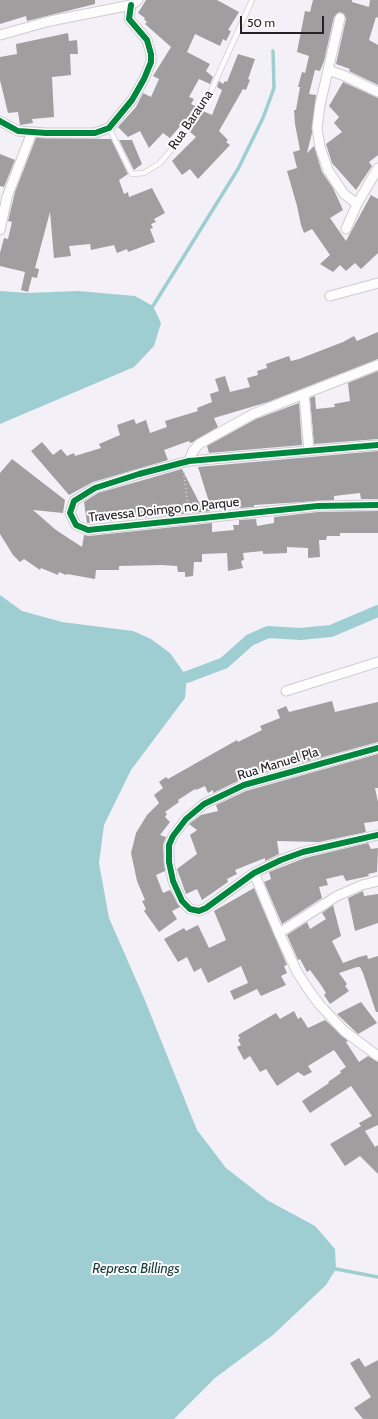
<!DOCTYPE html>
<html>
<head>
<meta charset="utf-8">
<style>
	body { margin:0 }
	#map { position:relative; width:378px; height:1419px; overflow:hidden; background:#f3f0f8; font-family:Cabin,sans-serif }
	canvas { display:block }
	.scale { position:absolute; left:240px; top:16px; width:84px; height:18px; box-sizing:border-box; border:2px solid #232026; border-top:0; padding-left:5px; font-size:12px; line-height:14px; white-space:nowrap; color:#232026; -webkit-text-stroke:3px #fdfdfd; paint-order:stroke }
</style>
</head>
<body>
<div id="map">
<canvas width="378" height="1419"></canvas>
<div class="scale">50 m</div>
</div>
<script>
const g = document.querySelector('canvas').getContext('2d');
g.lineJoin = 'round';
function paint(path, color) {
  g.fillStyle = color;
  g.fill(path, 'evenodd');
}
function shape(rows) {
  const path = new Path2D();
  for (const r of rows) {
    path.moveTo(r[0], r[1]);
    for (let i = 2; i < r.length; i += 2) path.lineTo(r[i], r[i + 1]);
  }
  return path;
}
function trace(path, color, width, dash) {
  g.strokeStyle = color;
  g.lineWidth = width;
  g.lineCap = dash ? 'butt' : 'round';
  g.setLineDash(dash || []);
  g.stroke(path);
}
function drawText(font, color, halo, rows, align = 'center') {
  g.font = font + ' Cabin,sans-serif';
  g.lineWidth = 4;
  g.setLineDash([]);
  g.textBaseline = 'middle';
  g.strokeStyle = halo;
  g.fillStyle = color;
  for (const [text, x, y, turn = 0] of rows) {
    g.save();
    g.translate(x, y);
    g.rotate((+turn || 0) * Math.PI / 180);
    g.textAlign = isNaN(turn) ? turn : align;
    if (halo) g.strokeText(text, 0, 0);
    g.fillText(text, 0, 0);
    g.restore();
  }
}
const water = shape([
	[0,291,27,293,78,291,135,296,153,306,161,323,154,346,134,367,0,424],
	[0,595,22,611,62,622,133,631,151,639,170,653,187,677,185,698,131,770,104,825,99,863,109,918,144,998,197,1130,226,1168,267,1200,315,1226,335,1249,336,1269,326,1285,273,1335,215,1378,174,1419,0,1419]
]);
const stream = shape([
	[153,306,238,169,263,118,274,88,273,51],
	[336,1269,378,1277]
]);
const canal = shape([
	[187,677,224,663,250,640,268,632,300,634,331,631,378,611]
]);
const building = shape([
	[0,0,95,0,95,4,27,21,26,16,0,24],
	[146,0,217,0,239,12,228,30,231,31,226,41,223,39,220,46,195,34,187,52,210,64,206,71,213,77,210,84,199,79,189,97,194,99,191,104,197,107,185,126,182,124,170,138,163,133,149,148,140,131,128,137,118,127,136,107,143,93,151,97,159,79,153,76,171,47,145,24,147,22,144,19,145,18,138,13],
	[313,0,352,0,352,2,369,7,370,0,378,0,378,18,376,17,369,40,378,45,378,85,349,71,350,69,336,64,346,19,344,14,339,12,334,17,324,61,320,71,315,70,309,94,316,95,312,133,307,153,314,146,322,172,333,188,343,210,330,218,346,241,371,195,378,199,378,253,361,269,355,263,346,271,340,265,333,272,320,264,330,255,312,229,304,233,301,225,297,206,287,171,297,168,293,152,300,150,295,124,294,110,296,110,300,87,298,87,302,72,305,73,309,56,297,52,305,11,310,12],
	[68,33,69,41,77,40,78,54,70,54,71,75,52,77,54,117,32,119,33,123,20,125,18,112,8,113,0,80,0,57,17,54,16,44],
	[238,54,255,59,248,79,250,80,246,90,243,89,219,131,228,140,226,142,230,145,198,179,190,169,182,175,172,161,196,137,190,132,203,111,212,115,222,90,217,87,219,81,223,84,225,81,227,82],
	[343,82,378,98,378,155,369,162,372,166,356,190,332,163,326,144,342,132,334,123,339,117,329,106],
	[36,138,111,139,128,174,119,180,124,194,128,192,129,197,152,188,165,213,154,219,156,222,151,224,153,228,150,229,155,242,128,252,127,249,117,253,114,245,91,250,90,244,69,246,71,256,54,258,50,212,35,268,39,269,37,278,32,277,28,292,21,290,25,272,0,266,0,253,4,238,8,239,12,222,8,221,15,192],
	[119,140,132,140,142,164,134,170],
	[0,154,15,160,4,187,0,186],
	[378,332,378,359,268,402,214,418,218,427,193,442,190,443,189,441,164,450,168,460,93,482,69,495,31,451,42,442,53,455,61,449,67,456,74,453,75,456,101,448,99,444,120,435,117,425,134,419,136,424,146,420,150,433,167,427,165,421,198,411,197,408,212,402,210,394,219,391,215,379,225,376,230,392,250,387,247,378,258,375,257,371,267,368,266,364,289,356,291,361,299,359,343,342,354,336,357,341],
	[378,371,378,439,314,444,310,398,315,396,316,409,335,407,334,404,350,401,348,383],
	[299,403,302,445,209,453,207,446,256,419],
	[378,451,378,499,361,499,360,493,334,496,334,500,254,505,254,507,238,508,238,506,212,509,212,511,87,523,84,502,98,493,182,469,202,508,210,505,198,467],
	[12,459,65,500,63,513,33,510,56,530,82,547,84,535,89,536,212,523,212,532,234,530,233,525,239,525,239,520,256,519,257,526,274,523,274,517,318,512,378,511,378,533,340,533,340,536,327,536,326,540,319,540,320,557,308,558,308,548,287,547,287,553,263,554,263,551,243,553,244,560,241,561,243,568,228,571,227,553,202,554,202,562,194,562,193,576,185,577,185,572,178,572,177,566,161,565,119,566,119,570,96,570,95,579,67,574,66,575,59,572,58,575,41,568,40,570,24,559,20,562,13,555,0,534,0,473],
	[332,701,335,712,378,702,378,742,242,779,213,793,213,790,208,793,205,786,196,790,195,789,178,800,179,802,165,812,167,814,165,817,170,822,160,835,166,837,163,845,165,871,156,875,163,893,170,890,180,907,172,911,177,919,159,932,144,911,146,909,142,901,145,900,137,881,131,853,136,833,147,815,159,803,154,795,163,788,159,782,166,777,168,779,237,740,238,742,262,730,260,726,280,718,277,710,286,706,289,712],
	[378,754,378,788,375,788,378,802,378,821,364,823,366,832,319,842,277,841,279,854,265,861,265,858,235,870,237,874,227,879,228,882,202,900,197,889,186,894,177,869,197,854,190,835,197,830,189,824,201,815,218,811,216,805,246,791],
	[368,843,371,849,378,848,377,872,368,874,369,876,346,881,343,875,326,879,328,885,319,887,322,898,282,924,264,882,271,879,269,872,305,858],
	[254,888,287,965,284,966,287,973,281,976,286,985,261,996,257,989,234,1000,230,991,248,983,241,966,208,983,201,968,194,972,187,957,178,962,164,939,184,928,186,931,198,925,209,948,226,940,214,911],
	[363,891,364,896,378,894,378,923,355,931,348,898],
	[333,905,341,936,332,941,343,963,359,957,367,955,368,959,378,956,378,1012,376,1012,363,973,360,967,357,967,339,973,347,984,345,986,349,991,330,1004,324,995,326,993,321,985,310,970,307,972,300,959,298,960,287,935,307,922,310,929,326,919,322,913],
	[361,1002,377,1023,358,1034,337,1014],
	[294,1011,298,1019,301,1017,308,1028,325,1020,348,1041,346,1042,359,1062,368,1056,378,1062,378,1125,365,1131,375,1147,378,1145,378,1174,360,1156,345,1166,330,1144,361,1126,359,1123,372,1116,351,1086,310,1113,302,1101,329,1083,328,1082,341,1073,340,1071,346,1067,334,1050,308,1066,312,1072,304,1076,298,1072,277,1086,266,1069,260,1072,250,1056,244,1060,237,1047,241,1045,238,1040,240,1038,238,1035,276,1013,280,1019],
	[359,1358,365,1367,378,1360,378,1419,363,1419,354,1408,371,1397,350,1363]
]);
const path = shape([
	[184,472,188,509]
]);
const service = shape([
	[109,128,132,174,144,173,160,163,184,135,210,93,252,0]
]);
const minor = shape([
	[340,18,320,105,317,128,320,147,328,170,344,194,357,204],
	[0,35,50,21,131,5,138,0],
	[328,70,345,76,378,92],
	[0,121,18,131,46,133,95,133,109,128,132,100,144,79,151,62,151,54,147,40,129,19,131,5],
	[346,229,357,204,378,168],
	[0,230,7,197,32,132],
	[330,296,378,283],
	[304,394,309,451],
	[378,445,189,461,139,474,95,488,74,501,70,513,76,525,88,530,318,506,378,505],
	[189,461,193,451,199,444,253,414,378,365],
	[286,691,378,662],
	[378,748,244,785,204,804,186,819,173,836,169,845,169,862,173,881,182,901,190,909,199,911,206,908,254,873,281,860,303,852,378,835],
	[254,873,279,933,297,972,308,989,319,1004,344,1031,378,1056],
	[279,933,337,896,362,885,378,881]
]);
const cycleway = shape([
	[0,121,18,131,46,133,95,133,109,128,132,100,144,79,151,62,151,54,147,40,129,19,131,5],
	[378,445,189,461,139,474,95,488,74,501,70,513,76,525,88,530,318,506,378,505],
	[378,748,244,785,204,804,186,819,173,836,169,845,169,862,173,881,182,901,190,909,199,911,206,908,254,873,281,860,303,852,378,835]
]);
const streetNames = [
	["Rua Barauna",191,120,-56],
	["Travessa Doimgo no Parque",164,510,-6],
	["Rua Manuel Pla",278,764,-17]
];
const waterNames = [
	["Represa Billings",136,1269]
];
paint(water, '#9eced2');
trace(stream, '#9eced2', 3.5);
trace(canal, '#9eced2', 12);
paint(building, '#a09e9f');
trace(service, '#ceccd2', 6);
trace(minor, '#ceccd2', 11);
trace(path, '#d3d2d4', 2, [1, 3]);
trace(service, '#fdfdfe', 4.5);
trace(minor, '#fdfdfe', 9);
trace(cycleway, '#00873e', 6);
drawText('13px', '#232026', '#fdfdfd', streetNames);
drawText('italic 14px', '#153839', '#fdfdfd', waterNames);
</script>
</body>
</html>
